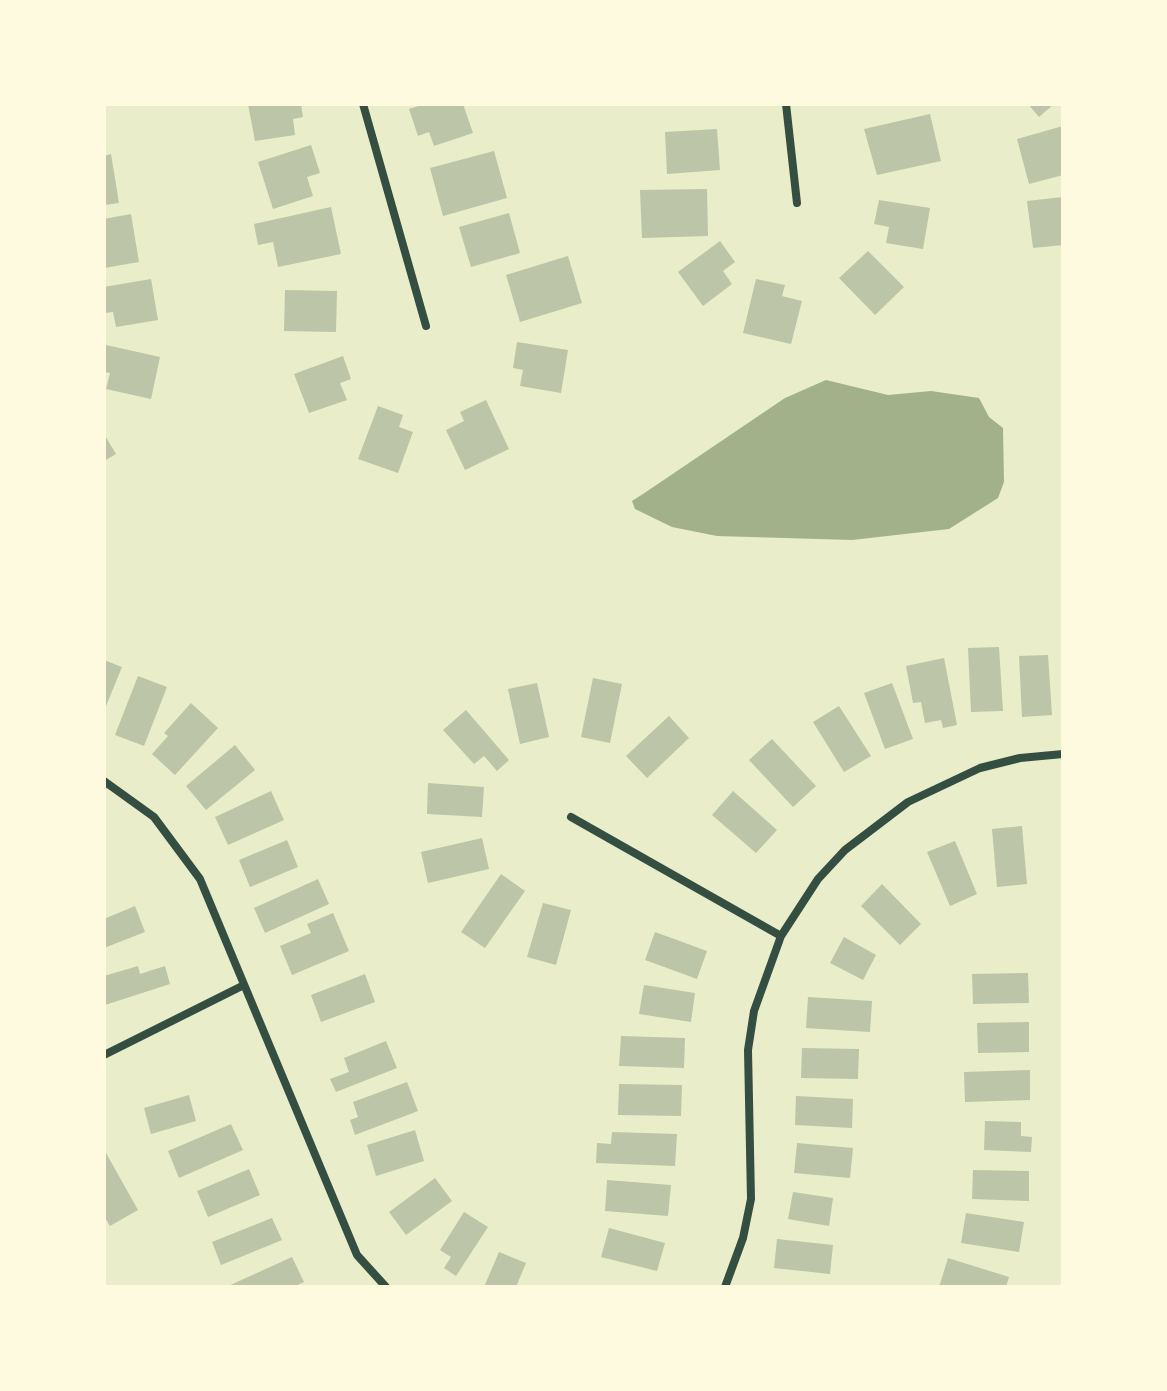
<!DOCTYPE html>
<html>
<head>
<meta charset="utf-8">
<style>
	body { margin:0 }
	#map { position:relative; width:1167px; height:1391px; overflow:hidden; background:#e9edc9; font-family:Cabin,sans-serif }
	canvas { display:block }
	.frame { position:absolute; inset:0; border:106px solid #fefae0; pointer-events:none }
</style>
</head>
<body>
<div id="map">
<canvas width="1167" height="1391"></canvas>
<div class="frame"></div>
</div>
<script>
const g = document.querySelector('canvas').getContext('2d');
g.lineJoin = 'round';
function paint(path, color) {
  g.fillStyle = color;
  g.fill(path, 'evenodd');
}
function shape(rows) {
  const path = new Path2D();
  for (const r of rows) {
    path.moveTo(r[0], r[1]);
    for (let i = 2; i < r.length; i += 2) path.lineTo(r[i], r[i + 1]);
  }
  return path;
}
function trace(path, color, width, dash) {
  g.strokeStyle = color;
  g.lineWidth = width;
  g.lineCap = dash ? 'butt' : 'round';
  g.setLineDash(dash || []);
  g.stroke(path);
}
const water = shape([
	[826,380,888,395,931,391,979,398,989,417,1003,428,1004,482,998,498,949,529,852,540,717,536,672,527,635,509,632,501,643,494,785,398]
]);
const building = shape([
	[248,104,301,104,303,117,293,119,295,135,255,141],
	[425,104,463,104,473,133,434,146,429,132,418,136,409,109],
	[1028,104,1054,104,1039,117],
	[930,114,941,161,877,175,864,129],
	[1063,126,1063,175,1029,184,1017,139],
	[717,129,720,170,667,174,665,132],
	[311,145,320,173,307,177,313,196,273,209,258,162],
	[494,151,507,198,443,216,430,168],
	[111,154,119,203,104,205,104,156],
	[707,189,708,236,642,238,640,190],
	[1063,197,1063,245,1033,248,1027,201],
	[879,200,930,208,923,249,886,243,889,227,874,224],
	[331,207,341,254,278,267,273,242,258,245,254,224],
	[509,213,520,253,471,267,459,227],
	[131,214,139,262,104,268,104,219],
	[720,241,735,262,723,271,732,284,703,306,678,272],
	[868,251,904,287,875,315,839,278],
	[568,256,582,303,520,322,506,275],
	[151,279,158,320,116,327,113,312,104,313,104,287],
	[756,279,785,285,782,296,802,301,791,344,743,333],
	[285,290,337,291,336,332,284,331],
	[517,342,568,350,561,393,520,386,523,370,513,368],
	[106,345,160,357,151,399,106,389,110,373,104,372],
	[343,356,351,379,340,383,347,400,309,413,294,374],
	[486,400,509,449,465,470,446,430,464,421,460,412],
	[378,406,403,415,399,427,413,432,398,473,358,459],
	[104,434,116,454,104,461],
	[999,647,1003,711,971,712,968,648],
	[1048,655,1052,715,1022,717,1019,656],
	[944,658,957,725,943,728,941,720,925,723,921,702,913,703,906,666],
	[104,660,122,667,104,711],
	[138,676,167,687,144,746,115,735],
	[593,678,622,684,610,743,581,737],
	[537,683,549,737,520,744,508,689],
	[892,683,913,739,885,749,864,693],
	[191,703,218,728,175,775,152,754,168,736,164,733],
	[839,706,871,756,844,772,813,722],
	[466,710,509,760,497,771,484,756,474,764,443,730],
	[669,716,689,738,647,778,626,756],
	[772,739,816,786,793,807,749,760],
	[235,745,255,770,206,810,186,786],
	[428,783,484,787,482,817,427,814],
	[271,791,284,820,228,845,215,817],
	[733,791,777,830,756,853,712,815],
	[1022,826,1027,884,997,887,992,829],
	[482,838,489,869,428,883,421,852],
	[287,840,298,867,250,887,239,860],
	[955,841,977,894,950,906,927,852],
	[501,874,525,891,485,948,461,932],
	[318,879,329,904,265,933,254,908],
	[882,884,921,924,900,945,861,906],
	[543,903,571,910,556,965,527,957],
	[135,906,145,932,104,948,104,919],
	[333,913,349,951,292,975,280,946,311,933,307,924],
	[655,932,707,951,697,979,645,960],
	[844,937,876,955,863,980,830,963],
	[138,966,140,974,165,966,170,984,105,1005,104,976],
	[1028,973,1029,1003,973,1004,972,974],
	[365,974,375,1002,321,1022,311,995],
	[644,985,695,993,691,1022,639,1014],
	[808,997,872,1001,870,1032,806,1028],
	[1029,1022,1029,1052,978,1053,977,1023],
	[621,1036,685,1038,684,1068,619,1066],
	[386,1041,397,1068,336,1092,330,1079,349,1072,344,1058],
	[802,1048,859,1049,858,1079,801,1078],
	[1030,1070,1030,1100,965,1102,964,1072],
	[407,1082,418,1111,355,1135,350,1120,358,1117,353,1102],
	[619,1084,682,1085,681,1116,618,1115],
	[189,1095,196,1121,151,1134,144,1108],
	[796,1096,853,1099,852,1128,795,1125],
	[985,1121,1021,1122,1021,1136,1032,1137,1031,1152,984,1150],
	[231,1124,243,1150,179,1178,168,1151],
	[415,1130,424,1161,376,1176,367,1145],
	[612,1132,677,1134,675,1166,596,1163,597,1143,611,1144],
	[797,1143,853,1148,850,1178,794,1173],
	[106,1153,138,1210,110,1226,104,1216],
	[249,1169,260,1195,208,1217,197,1191],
	[973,1170,1029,1171,1029,1201,972,1199],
	[435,1178,452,1201,406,1235,389,1212],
	[607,1180,671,1185,668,1216,605,1211],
	[793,1192,833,1198,829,1226,788,1219],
	[464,1212,488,1227,456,1276,444,1268,451,1257,440,1250],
	[966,1213,1024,1222,1019,1252,961,1243],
	[272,1218,282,1240,221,1265,212,1242],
	[609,1228,665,1243,657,1271,601,1257],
	[777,1239,833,1245,830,1274,774,1268],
	[499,1252,526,1263,516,1287,484,1287],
	[292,1257,304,1282,293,1287,226,1287],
	[948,1258,1009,1277,1006,1287,939,1287]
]);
const minor = shape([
	[363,104,426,326],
	[786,104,797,203],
	[104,781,154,817,200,879,357,1255,386,1287],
	[571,817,781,936],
	[104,1055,244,985],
	[725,1287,743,1238,751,1199,748,1050,754,1011,781,936,818,879,845,850,908,802,980,768,1020,758,1063,754]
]);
paint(water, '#a3b18a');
paint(building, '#bcc5a7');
trace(minor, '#344e41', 8);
</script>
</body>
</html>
